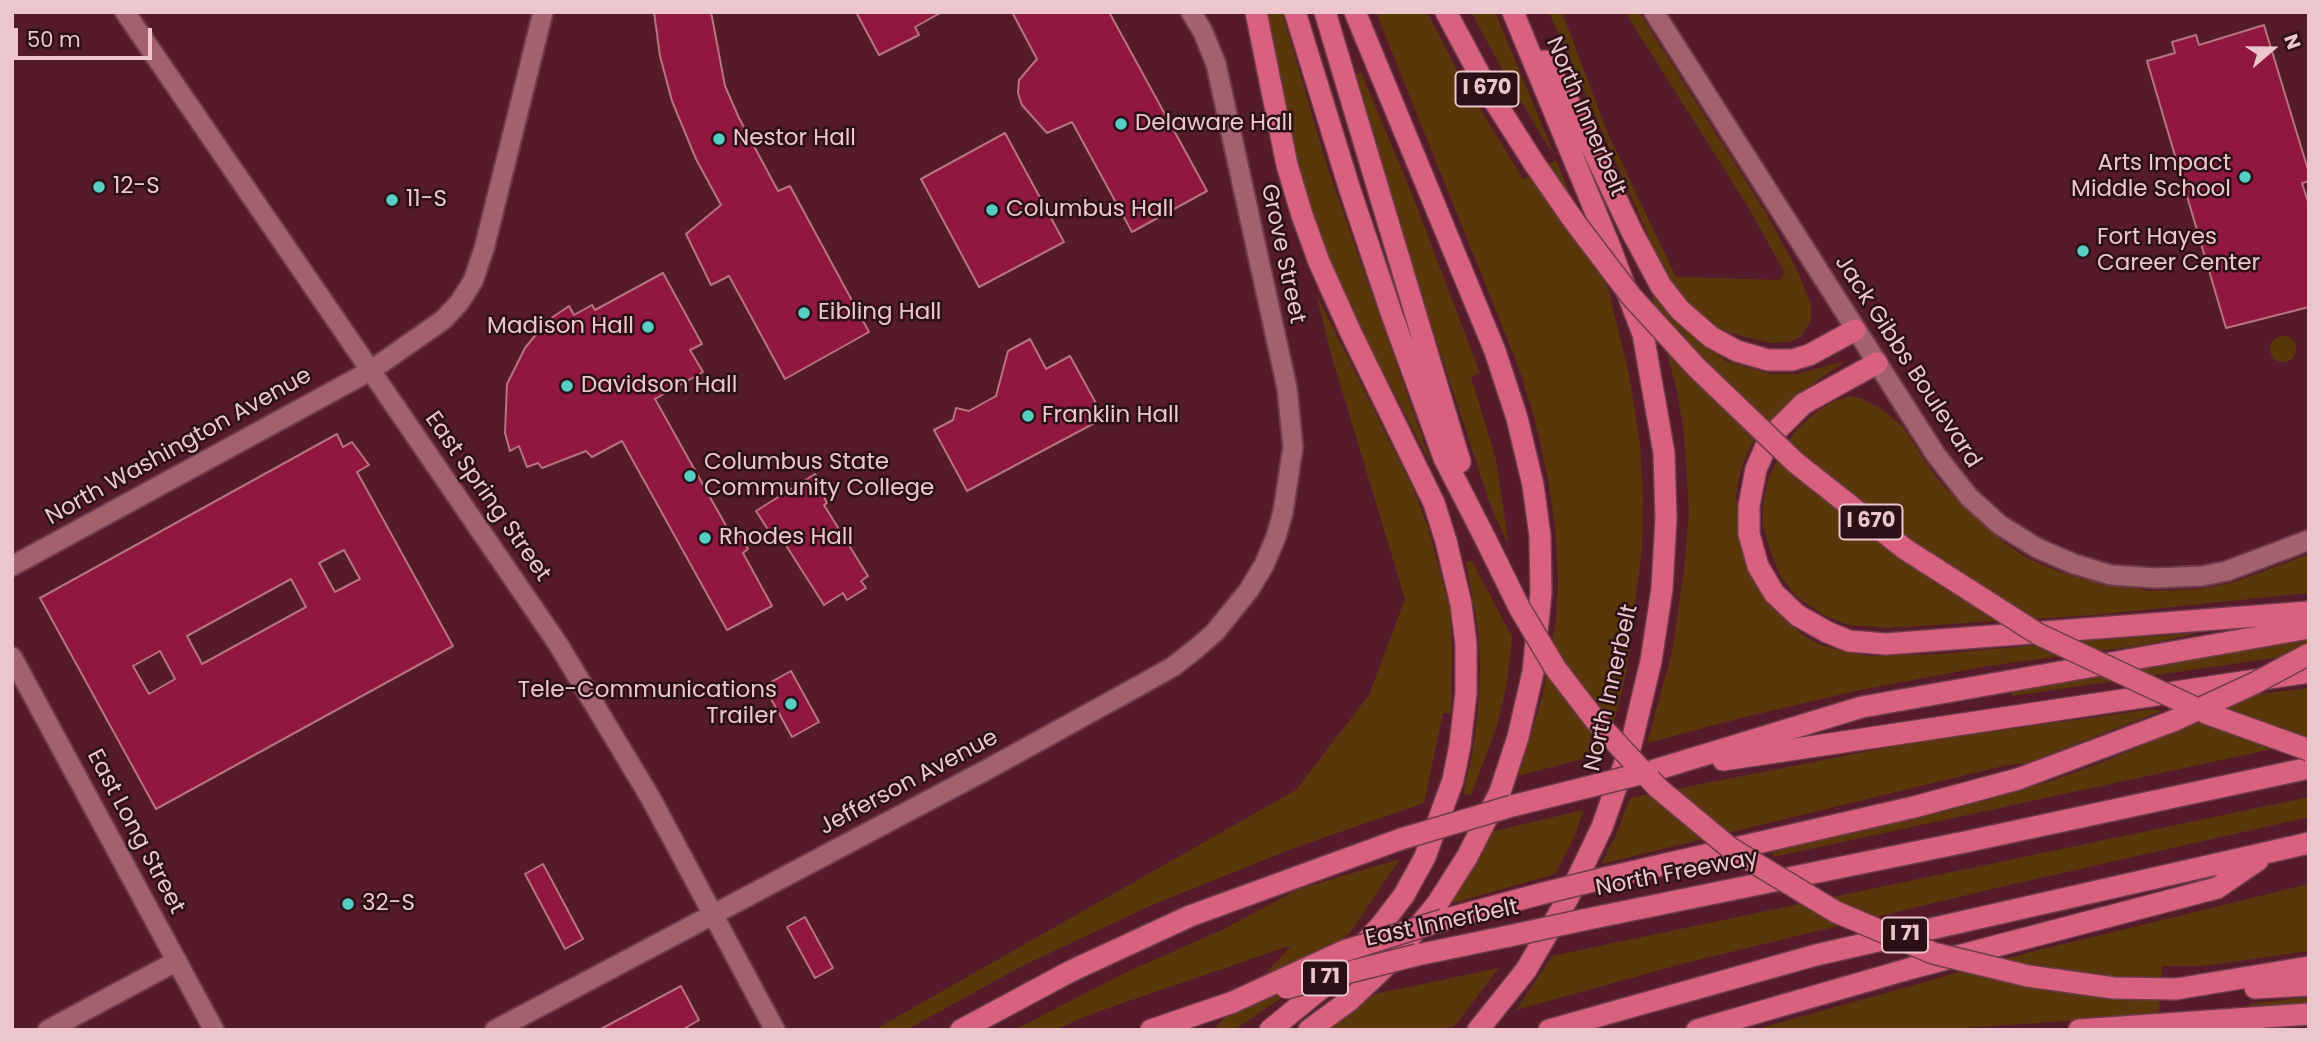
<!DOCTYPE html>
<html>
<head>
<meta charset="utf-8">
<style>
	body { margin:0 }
	#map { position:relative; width:2321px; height:1042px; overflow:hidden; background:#561b2b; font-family:Poppins,sans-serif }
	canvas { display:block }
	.frame { position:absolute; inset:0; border:14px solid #edc6cd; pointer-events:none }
	.north { position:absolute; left:2237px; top:14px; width:70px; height:70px; -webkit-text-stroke:5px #2b1117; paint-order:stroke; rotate:70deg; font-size:19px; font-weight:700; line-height:28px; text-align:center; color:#edc6cd }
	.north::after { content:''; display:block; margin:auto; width:24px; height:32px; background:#edc6cd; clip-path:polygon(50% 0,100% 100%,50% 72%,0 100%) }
	.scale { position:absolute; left:14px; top:28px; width:138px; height:32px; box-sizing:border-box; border:4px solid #edc6cd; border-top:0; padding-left:9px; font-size:21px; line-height:24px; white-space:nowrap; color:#edc6cd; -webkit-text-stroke:5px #2b1117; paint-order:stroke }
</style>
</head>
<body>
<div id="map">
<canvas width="2321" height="1042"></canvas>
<div class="frame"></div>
<div class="north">N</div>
<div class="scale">50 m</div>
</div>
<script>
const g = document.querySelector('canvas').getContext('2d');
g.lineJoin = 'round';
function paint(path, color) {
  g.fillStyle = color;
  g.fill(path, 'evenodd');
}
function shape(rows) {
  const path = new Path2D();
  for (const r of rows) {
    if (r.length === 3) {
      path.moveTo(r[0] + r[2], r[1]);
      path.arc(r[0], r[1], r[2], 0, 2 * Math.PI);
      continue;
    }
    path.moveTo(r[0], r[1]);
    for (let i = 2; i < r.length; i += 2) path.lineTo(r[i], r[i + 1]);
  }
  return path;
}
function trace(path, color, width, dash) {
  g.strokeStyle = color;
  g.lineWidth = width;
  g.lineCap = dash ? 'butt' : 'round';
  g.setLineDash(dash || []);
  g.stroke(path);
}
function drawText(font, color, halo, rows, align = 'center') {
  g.font = font + ' Poppins,sans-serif';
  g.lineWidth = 5;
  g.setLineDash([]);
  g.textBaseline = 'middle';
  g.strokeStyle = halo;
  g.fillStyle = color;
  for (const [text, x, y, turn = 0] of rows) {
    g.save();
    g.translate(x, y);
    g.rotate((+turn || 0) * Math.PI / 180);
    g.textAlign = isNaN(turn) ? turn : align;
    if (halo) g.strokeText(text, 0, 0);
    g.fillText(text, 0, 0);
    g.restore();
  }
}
const green = shape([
	[1268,12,1282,12,1328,169,1433,468,1334,277,1319,236,1301,178,1285,108],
	[1376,12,1427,12,1458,72,1523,179,1556,160,1608,288,1629,374,1640,443,1643,498,1642,549,1626,674,1616,715,1600,754,1518,776,1543,695,1556,619,1558,580,1555,527,1548,478,1535,421,1520,371],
	[1471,12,1495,12,1552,149,1550,150,1501,67],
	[1549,12,1562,12,1608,134,1676,277,1780,280,1785,273,1747,205,1625,12,1639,12,1765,211,1795,266,1811,304,1811,321,1801,336,1791,342,1770,343,1730,333,1717,327,1691,306,1672,282,1654,248],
	[1361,72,1412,194,1480,373,1471,377,1496,460,1509,546,1492,510,1427,312,1356,74],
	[1316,294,1413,488,1428,527,1450,608,1452,652,1451,713,1443,713,1424,803,1291,849,1150,906,1022,966,906,1030,874,1030,1296,790,1369,695,1405,599,1331,354],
	[1658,294,1702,342,1726,361,1771,374,1798,374,1845,361,1810,386,1763,427,1748,451,1740,472,1736,495,1739,538,1744,560,1756,585,1771,605,1804,636,1821,645,1845,652,1870,656,1940,654,2070,642,2198,633,2144,645,1988,666,1860,690,1745,717,1647,743,1672,653,1684,570,1689,511,1684,433,1677,391,1652,296],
	[2283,349,13],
	[1849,396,1860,398,1883,410,1903,427,1935,476,1958,501,2006,544,2027,558,2060,572,2087,580,2151,591,2200,589,2232,583,2309,554,2309,593,2094,615,1887,628,1847,625,1823,615,1795,595,1781,577,1771,553,1763,526,1763,502,1769,477,1786,444,1797,429,1819,410,1835,401],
	[1472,561,1512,637,1507,683,1497,726,1471,795,1463,794,1472,755,1478,711,1480,666,1478,629,1466,562],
	[2309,640,2309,653,2012,696,2012,691],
	[2309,688,2309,741,1773,857,1773,850,1983,801,2051,781,2100,763,2182,729,2170,705],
	[2154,709,2161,711,2027,763,2007,765,1601,864,1616,835,1630,798,1910,743],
	[2309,797,2309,817,1996,888,1685,963,1516,1010,1552,956],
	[1583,810,1576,833,1555,874,1450,904,1494,831],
	[1400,859,1350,933,1281,998,1234,1030,1213,1030,1292,945,1091,1014,1055,1030,1014,1030,1129,971,1222,930,1299,889],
	[2309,884,2309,951,2203,966,2162,966,2159,1015,1932,1030,1754,1030,2031,952],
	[1499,968,1456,1024,1449,1030,1329,1030,1375,994],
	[2309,997,2309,1006,2249,1010,2250,1004]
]);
const building = shape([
	[654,12,711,12,725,86,739,118,778,191,790,186,869,332,785,379,729,276,711,285,686,234,721,205,696,159,672,101,660,56,654,12],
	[856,12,942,12,915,27,919,35,879,55,856,12],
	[1012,12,1109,12,1207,191,1132,232,1072,122,1047,133,1022,105,1018,93,1019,80,1037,59,1012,12],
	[2264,25,2309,173,2309,181,2302,183,2309,205,2309,307,2226,328,2147,61,2175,53,2172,42,2196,35,2199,45,2264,25],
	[1005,133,1064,242,979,287,921,179,1005,133],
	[663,273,702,344,690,350,703,372,655,399,734,540,741,536,748,549,743,553,772,606,727,630,622,441,592,457,586,451,542,468,538,463,527,467,519,446,510,451,505,433,507,384,525,348,547,321,569,306,574,315,592,305,595,310,663,273],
	[1030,339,1046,369,1070,356,1104,418,967,491,934,430,953,420,956,408,969,411,996,396,1008,351,1030,339],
	[337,434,343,447,352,442,369,465,357,472,453,646,156,809,40,598,337,434],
	[344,550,360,579,335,592,319,563,344,550],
	[291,579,306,607,202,664,187,636,291,579],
	[160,651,175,679,149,694,133,666,160,651],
	[815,474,827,495,824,497,827,503,824,505,868,576,861,581,866,588,847,600,843,593,824,605,780,536,776,537,772,530,769,531,756,511,815,474],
	[791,671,819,722,792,737,764,686,791,671],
	[543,864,583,939,565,949,525,874,543,864],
	[805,917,833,968,815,978,787,927,805,917],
	[681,986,699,1020,682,1030,599,1030,681,986]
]);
const minor = shape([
	[12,566,370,371,443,320,459,303,473,281,484,249,543,12],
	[48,1030,177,961],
	[495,1030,988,769,1144,683,1174,666,1198,647,1215,632,1249,590,1264,565,1276,537,1283,512,1293,447,1287,388,1216,64,1203,32,1191,12]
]);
const tertiary = shape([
	[1654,12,1936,455,1969,497,2000,525,2037,548,2074,564,2111,575,2155,578,2202,576,2227,571,2309,540]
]);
const secondary = shape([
	[125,12,558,644,650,797,775,1030],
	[12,657,214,1030]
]);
const motorway = shape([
	[1256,12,1287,165,1302,215,1319,262,1351,333,1434,503,1446,541,1461,604,1466,644,1466,693,1460,745,1453,780,1425,857,1404,895,1382,924,1335,977,1270,1030],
	[1295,12,1350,190,1392,315,1444,458,1486,540],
	[1325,12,1460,462],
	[1446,12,1490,94,1534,163],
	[1545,61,1578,118,1632,232,1661,286,1680,310,1711,337,1737,351,1768,360,1792,360,1809,355,1855,330],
	[1877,363,1803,404,1770,437,1756,469,1749,506,1749,534,1758,566,1774,593,1797,615,1827,632,1849,641,1886,644,2309,612],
	[1723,760,2309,672],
	[1648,772,1862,707,2309,628],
	[1512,806,1588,787],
	[1605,878,1914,807,2018,779,2173,721],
	[1443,920,1540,894],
	[1583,920,1965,842,2309,768],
	[1417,955,1509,936],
	[2255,988,2309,985],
	[2176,989,2309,967],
	[961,1030,1071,971,1190,916,1401,839],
	[1151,1030,1233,1002],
	[1309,1030,1350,1000,1388,964,1437,904,1467,857,1500,792,1518,737,1533,672,1541,593,1540,536,1533,485,1517,418,1495,351,1355,12],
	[1478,1030,1526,970,1568,898,1602,827,1631,745,1651,661,1662,589,1666,518,1664,453,1643,334,1608,242,1513,12],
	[1549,1030,1816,955,2309,843],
	[1697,1030,1912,968,2217,888,2258,860],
	[2079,1030,2309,1014]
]);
const motorwayBridge = shape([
	[1534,163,1574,221,1631,296,1696,367,1796,463,1905,549,2038,634,2206,713,2309,750],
	[1486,540,1520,609,1556,669,1596,721,1658,788,1730,848,1836,912,1933,953,2028,976,2114,988,2176,989],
	[2173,721,2255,683,2309,654],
	[1588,787,1648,772],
	[1401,839,1512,806],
	[1540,894,1605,878],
	[1509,936,1583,920],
	[1286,988,1417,955],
	[1233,1002,1344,951,1443,920]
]);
const markers = [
	[1121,124,7,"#56cec3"],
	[719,139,7,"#56cec3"],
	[2245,177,7,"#56cec3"],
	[99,187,7,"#56cec3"],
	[392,200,7,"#56cec3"],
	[992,210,7,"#56cec3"],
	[2083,251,7,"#56cec3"],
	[804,313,7,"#56cec3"],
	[648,327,7,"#56cec3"],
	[567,386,7,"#56cec3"],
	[1028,416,7,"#56cec3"],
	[690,476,7,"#56cec3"],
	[705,538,7,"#56cec3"],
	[791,704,7,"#56cec3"],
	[348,904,7,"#56cec3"]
];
const shields = [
	[1487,89,63],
	[1871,522,63],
	[1905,935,46],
	[1325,978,46]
];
const shieldNames = [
	["I 670",1487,89],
	["I 670",1871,522],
	["I 71",1905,935],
	["I 71",1325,978]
];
const streetNames = [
	["North Innerbelt",1585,117,67],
	["Grove Street",1282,254,78],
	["Jack Gibbs Boulevard",1907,362,57],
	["North Washington Avenue",179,447,-29],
	["East Spring Street",487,497,55],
	["North Innerbelt",1612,688,-77],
	["Jefferson Avenue",909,783,-28],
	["East Long Street",135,832,62],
	["North Freeway",1677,874,-11],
	["East Innerbelt",1442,924,-12]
];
const poiNames = [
	["Delaware Hall",1135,124],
	["Nestor Hall",733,139],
	["Arts Impact",2231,164,"right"],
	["Middle School",2231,190,"right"],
	["12-S",113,187],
	["11-S",406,200],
	["Columbus Hall",1006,210],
	["Fort Hayes",2097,238],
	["Career Center",2097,264],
	["Eibling Hall",818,313],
	["Madison Hall",634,327,"right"],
	["Davidson Hall",581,386],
	["Franklin Hall",1042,416],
	["Columbus State",704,463],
	["Community College",704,489],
	["Rhodes Hall",719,538],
	["Tele-Communications",777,691,"right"],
	["Trailer",777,717,"right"],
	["32-S",362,904]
];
paint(green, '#59370b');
paint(building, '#8f1740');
trace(building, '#b77380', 2);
trace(minor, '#6f3b4b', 23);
trace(tertiary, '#6f3b4b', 23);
trace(secondary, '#6f3b4b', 23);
trace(motorway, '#6f3b4b', 24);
trace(minor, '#a3616e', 19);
trace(tertiary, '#a3616e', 19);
trace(secondary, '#a3616e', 19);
trace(motorway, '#d8627e', 21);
trace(motorwayBridge, '#6f3b4b', 24, []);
trace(motorwayBridge, '#d8627e', 21);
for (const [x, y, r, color] of markers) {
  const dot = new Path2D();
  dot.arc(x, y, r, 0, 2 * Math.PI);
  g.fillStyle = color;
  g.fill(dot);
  trace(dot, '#2b1117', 2.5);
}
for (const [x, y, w] of shields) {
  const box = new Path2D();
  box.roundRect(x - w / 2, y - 17.5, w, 35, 5);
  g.fillStyle = '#2b1117';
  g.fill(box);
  trace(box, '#edc6cd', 2);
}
drawText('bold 21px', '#edc6cd', null, shieldNames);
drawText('23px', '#edc6cd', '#2b1117', streetNames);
drawText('23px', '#edc6cd', '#2b1117', poiNames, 'left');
</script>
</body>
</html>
